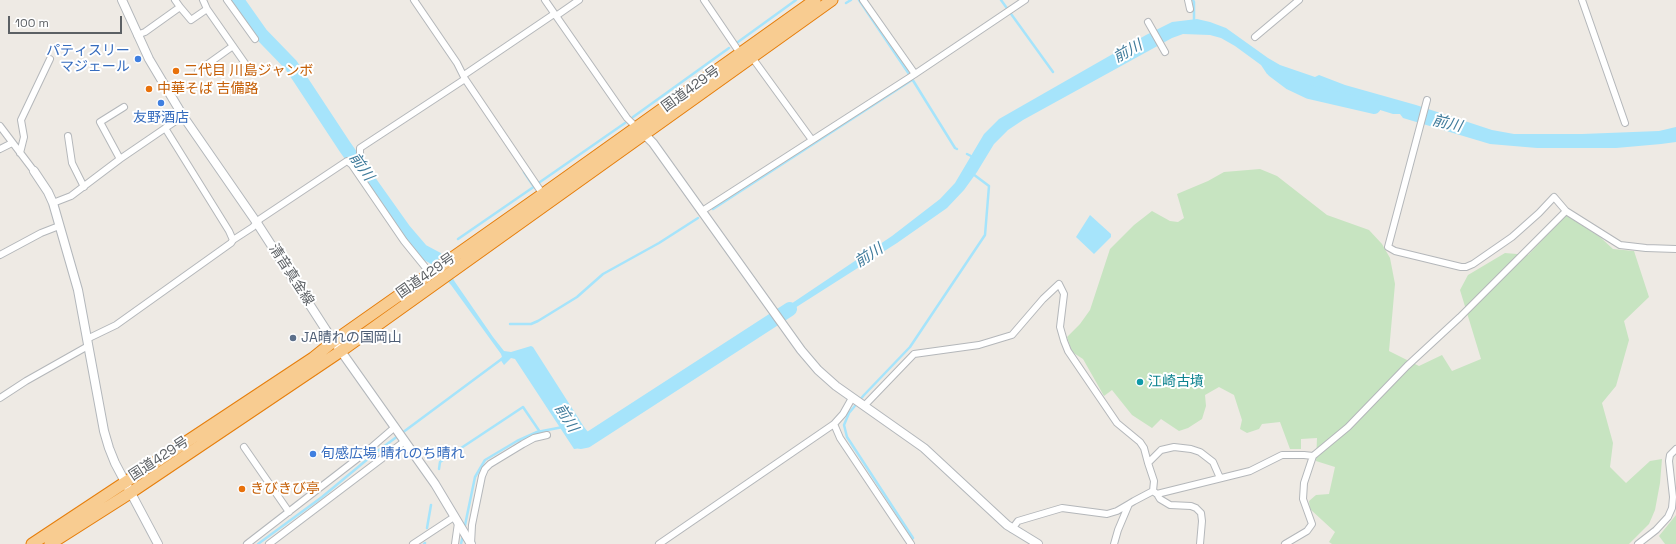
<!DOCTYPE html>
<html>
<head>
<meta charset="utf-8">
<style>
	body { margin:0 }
	#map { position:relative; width:1676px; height:544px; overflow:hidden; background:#eeeae4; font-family:"Space Grotesk",sans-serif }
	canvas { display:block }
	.scale { position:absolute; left:8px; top:16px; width:114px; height:18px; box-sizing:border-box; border:2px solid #5c6064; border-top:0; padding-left:5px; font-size:12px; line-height:14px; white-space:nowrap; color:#5c6064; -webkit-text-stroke:3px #fff; paint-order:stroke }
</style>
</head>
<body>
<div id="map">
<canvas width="1676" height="544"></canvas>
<div class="scale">100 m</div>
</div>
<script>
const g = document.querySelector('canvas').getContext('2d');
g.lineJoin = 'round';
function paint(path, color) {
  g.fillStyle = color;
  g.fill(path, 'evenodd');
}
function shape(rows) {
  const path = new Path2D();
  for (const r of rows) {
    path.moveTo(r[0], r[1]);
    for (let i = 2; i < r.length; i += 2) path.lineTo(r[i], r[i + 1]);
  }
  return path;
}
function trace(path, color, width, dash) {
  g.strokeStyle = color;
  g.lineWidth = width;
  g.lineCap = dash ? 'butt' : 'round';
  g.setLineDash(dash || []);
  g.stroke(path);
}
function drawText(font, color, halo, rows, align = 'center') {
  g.font = font + ' "Space Grotesk","Noto Sans JP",sans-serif';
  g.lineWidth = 4;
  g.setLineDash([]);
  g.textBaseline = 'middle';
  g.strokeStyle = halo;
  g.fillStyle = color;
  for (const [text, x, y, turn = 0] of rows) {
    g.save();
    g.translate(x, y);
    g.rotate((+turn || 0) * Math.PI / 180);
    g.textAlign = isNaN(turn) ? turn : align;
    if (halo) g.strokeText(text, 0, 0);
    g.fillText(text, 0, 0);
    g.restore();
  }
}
const green = shape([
	[1260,169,1277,176,1327,215,1369,230,1382,244,1390,258,1395,284,1389,351,1419,366,1442,355,1452,371,1481,359,1460,290,1468,275,1505,253,1528,255,1566,215,1600,237,1613,249,1634,251,1649,297,1624,321,1629,340,1616,386,1602,403,1613,443,1610,467,1626,483,1650,461,1662,459,1660,483,1655,510,1649,524,1629,544,1332,544,1329,542,1335,532,1310,509,1309,501,1316,495,1329,494,1335,467,1316,461,1317,438,1301,439,1301,449,1290,449,1280,422,1262,424,1259,429,1247,433,1240,429,1242,420,1234,395,1219,387,1205,395,1206,406,1202,419,1188,428,1179,431,1161,419,1152,428,1132,415,1112,390,1104,396,1083,359,1072,352,1067,337,1080,324,1090,310,1110,249,1134,225,1152,211,1170,221,1178,222,1184,218,1177,194,1208,181,1224,172],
	[1676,515,1676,544,1665,544,1659,536]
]);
const water = shape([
	[1197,19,1210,22,1226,28,1268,58,1280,65,1315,77,1319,75,1345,85,1416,105,1492,130,1514,134,1582,134,1659,131,1676,127,1676,142,1661,144,1616,148,1537,148,1490,144,1403,118,1400,114,1393,114,1277,78,1267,74,1261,65,1235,46,1221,38,1210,35,1183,34,1172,38,1023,120,1008,130,994,144,977,172,964,190,947,208,897,243,776,320,773,316,892,236,940,199,955,183,984,134,999,119,1146,35,1172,22],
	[1090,215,1111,234,1111,237,1094,254,1076,237],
	[422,249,438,253,455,282,493,337,504,351,511,352,531,346,533,347,584,427,588,432,594,434,597,437,582,448,574,449,515,359,511,358,504,365,500,359,502,357,501,354,451,285,419,251]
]);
const stream = shape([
	[859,0,909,74,955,148,957,149],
	[1001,0,1053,72],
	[1193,0,1194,2,1194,23],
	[846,3,851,0],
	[738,42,796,0],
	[633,117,729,48],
	[967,154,973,157],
	[524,172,534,187],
	[540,182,625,123],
	[713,209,912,80],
	[458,239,535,186],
	[510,324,531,324,538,321,577,297,603,274,659,243,698,218],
	[439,469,440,462,523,407,540,432],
	[427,528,431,505],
	[464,530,475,477,485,460,517,441,537,432,563,427],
	[912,539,913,538,847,437,844,425,849,413,864,395,910,347,985,235,989,186,973,174],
	[258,544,322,497,375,453,503,358],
	[424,544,425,543],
	[461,544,463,535]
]);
const river = shape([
	[237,0,261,34,291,65,345,147,404,230,422,251,437,259],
	[1274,71,1290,83,1309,92,1374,107],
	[579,440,581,442,586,441,790,309]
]);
const street = shape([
	[175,0,180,7],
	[203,0,207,9,249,69],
	[227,0,255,39],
	[414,0,457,63,465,79,544,196],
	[545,0,627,118,637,128],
	[704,0,742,56],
	[863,0,915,74],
	[1188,0,1190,9],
	[1582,0,1625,123],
	[556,16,579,0],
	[1148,22,1165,52],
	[137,35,145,32,180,7,191,20,207,9],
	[1255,37,1299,0],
	[751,56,812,140],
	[198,71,233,46],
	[464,75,554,14],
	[1427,100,1388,247,1395,251,1461,267,1466,267,1473,264,1512,237,1539,213,1554,197,1566,211,1620,245,1646,248,1676,249],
	[0,126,34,171],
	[165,128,229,231,233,240],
	[68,136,72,163,84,187],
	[0,149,12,143],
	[20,153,24,137,21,120,50,59],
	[120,159,100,122,124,107],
	[360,159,360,148,465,79],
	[53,203,71,196,120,159,183,116],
	[702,211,915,74,1025,0],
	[0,255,41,233,59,226],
	[87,339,116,325,231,243,233,240,253,227,260,219,347,161,352,165,404,241,430,273],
	[0,398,26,381,88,346],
	[864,406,914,354,979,345,1012,335,1043,299,1059,284,1064,294,1060,327,1064,341,1068,351,1117,423,1140,442,1144,448,1148,463,1161,450,1174,447,1191,449,1200,452,1213,462,1220,478],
	[834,424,840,438,911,544],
	[244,447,289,512],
	[1148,463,1154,481,1153,491],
	[1157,494,1250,471,1282,455,1304,455,1313,456,1348,427,1407,366,1460,317,1566,211],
	[1012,529,1018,521,1062,508,1107,514,1117,511,1129,504],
	[247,544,366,452,395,427],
	[269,544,405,441],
	[413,544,454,517],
	[455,544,458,523],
	[471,544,472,525,482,476,485,469,490,464,523,444,534,438,547,435],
	[659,544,834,424,843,414,852,398],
	[1114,544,1118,530,1129,504,1134,501,1153,491,1157,494,1160,499,1170,505,1191,506,1196,508,1201,513,1202,521,1200,544],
	[1285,544,1307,531,1312,524,1303,499,1304,483,1313,456],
	[1638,544,1656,530,1668,517,1672,508,1673,497,1669,461,1670,455,1676,449]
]);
const secondary = shape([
	[122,0,149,59,183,116,257,223,326,330,435,484,471,544],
	[645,135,653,143,801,350,818,370,836,386,924,448,1007,525,1038,544],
	[34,171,48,192,53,203,78,290,104,431,109,448,115,463,158,544]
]);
const highway = shape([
	[32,544,313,358,334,341,543,194,815,0],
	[50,544,130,493,341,351,832,0]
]);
const markers = [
	[138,59,4,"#3f7fe0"],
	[176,71,4,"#e8710a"],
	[149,89,4,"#e8710a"],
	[161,103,4,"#3f7fe0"],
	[293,338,4,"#5c6f8a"],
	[1140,382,4,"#0f9aa8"],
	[313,454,4,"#3f7fe0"],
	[242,489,4,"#e8710a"]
];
const shopNames = [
	["パティスリー",130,51],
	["マジェール",130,67],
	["友野酒店",161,118,"center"],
	["旬感広場 晴れのち晴れ",321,454,"left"]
];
const foodNames = [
	["二代目 川島ジャンボ",184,71],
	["中華そば 吉備路",157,89],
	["きびきび亭",250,489]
];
const streetNames = [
	["国道429号",691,89,-36],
	["清音真金線",291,275,57],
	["国道429号",426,276,-35],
	["国道429号",159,459,-33]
];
const serviceNames = [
	["JA晴れの国岡山",301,338]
];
const cultureNames = [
	["江崎古墳",1148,382]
];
const waterNames = [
	["前川",1128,52,-29],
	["前川",1447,124,13],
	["前川",361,167,55],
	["前川",869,256,-33],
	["前川",566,418,58]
];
paint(green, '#c7e4c1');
paint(water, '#a6e4fb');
trace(stream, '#a6e4fb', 2.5);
trace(river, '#a6e4fb', 14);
trace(street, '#b4b7ba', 8);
trace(secondary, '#b3b7bb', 10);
trace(highway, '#e67e0b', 13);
trace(street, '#fff', 6);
trace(secondary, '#fff', 8);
trace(highway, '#f8cc91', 11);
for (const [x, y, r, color] of markers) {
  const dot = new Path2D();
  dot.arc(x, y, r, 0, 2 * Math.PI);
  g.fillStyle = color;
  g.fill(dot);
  trace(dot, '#fff', 1.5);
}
drawText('14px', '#366cbe', '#fff', shopNames, 'right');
drawText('14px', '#c56008', '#fff', foodNames, 'left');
drawText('14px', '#5c6064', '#fff', streetNames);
drawText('14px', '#4e5e75', '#fff', serviceNames, 'left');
drawText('14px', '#0d838f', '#fff', cultureNames, 'left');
drawText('italic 15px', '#3f7b9b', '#fff', waterNames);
</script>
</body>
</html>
